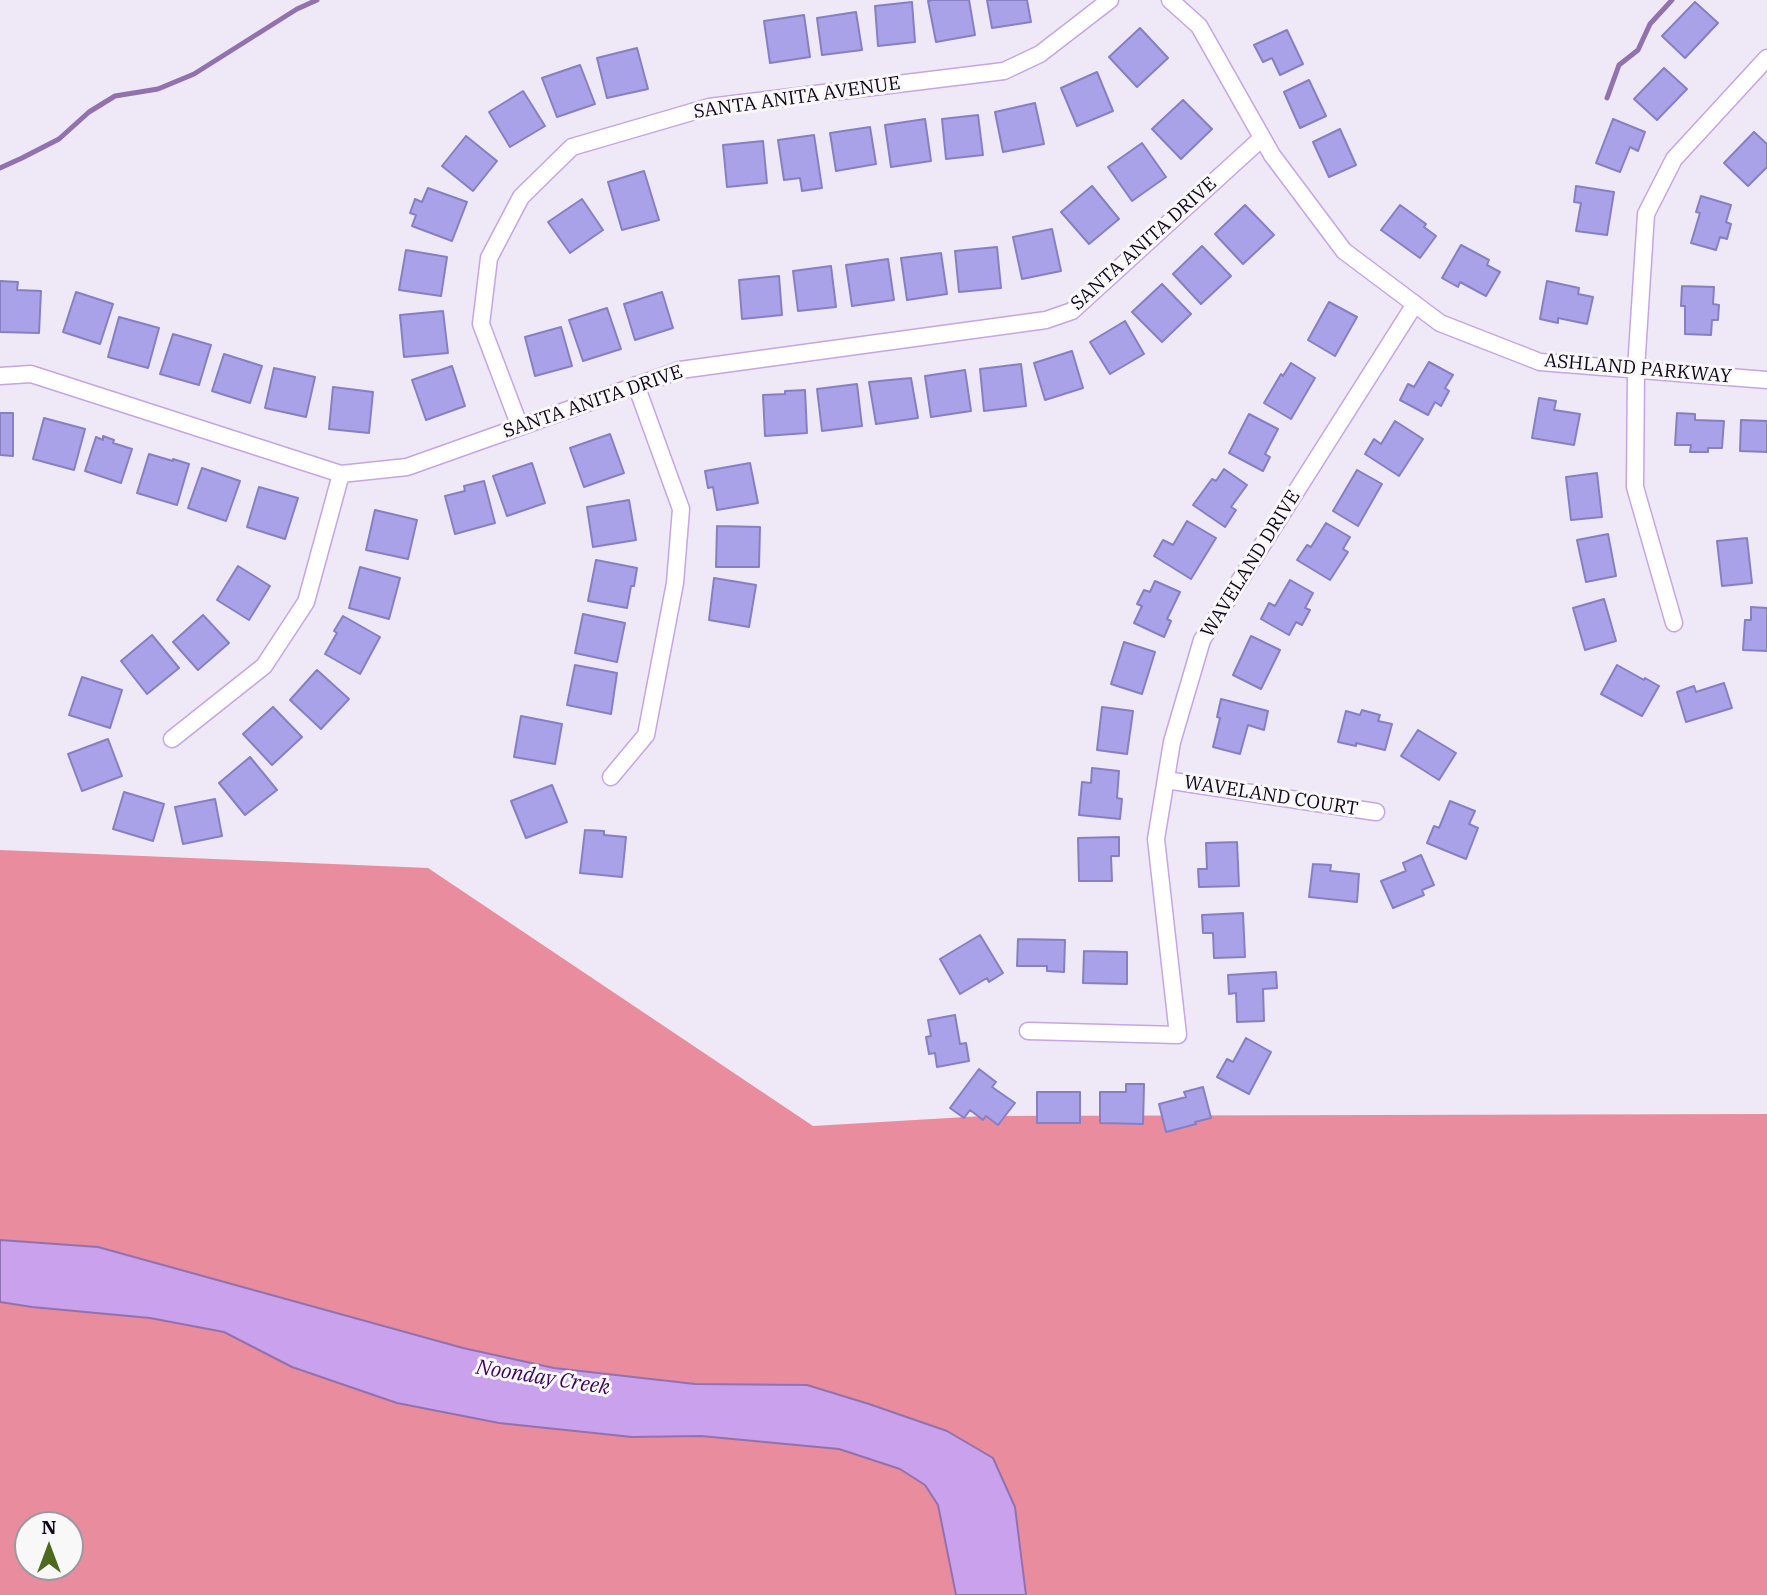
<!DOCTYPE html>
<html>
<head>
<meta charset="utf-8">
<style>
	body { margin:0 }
	#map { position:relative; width:1767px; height:1595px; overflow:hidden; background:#efe8f6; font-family:"IBM Plex Serif",serif }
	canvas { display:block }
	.north { position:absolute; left:14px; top:1511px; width:70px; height:70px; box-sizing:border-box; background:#f8f8f8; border:2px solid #9c97a0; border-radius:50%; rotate:0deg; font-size:19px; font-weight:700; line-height:28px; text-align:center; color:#12051c }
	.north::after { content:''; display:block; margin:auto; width:24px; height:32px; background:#4c691d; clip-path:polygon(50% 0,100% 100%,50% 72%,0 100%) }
</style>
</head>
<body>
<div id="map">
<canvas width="1767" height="1595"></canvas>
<div class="north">N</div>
</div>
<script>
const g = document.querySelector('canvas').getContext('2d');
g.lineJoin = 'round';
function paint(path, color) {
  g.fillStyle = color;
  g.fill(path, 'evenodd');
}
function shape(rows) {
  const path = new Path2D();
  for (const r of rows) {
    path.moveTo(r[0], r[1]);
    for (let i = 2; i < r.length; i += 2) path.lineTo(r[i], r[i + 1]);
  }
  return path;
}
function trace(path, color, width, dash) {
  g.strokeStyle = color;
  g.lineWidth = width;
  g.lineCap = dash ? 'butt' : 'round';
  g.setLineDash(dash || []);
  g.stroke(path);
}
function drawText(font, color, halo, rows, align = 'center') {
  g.font = font + ' "IBM Plex Serif",serif';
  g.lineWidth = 6;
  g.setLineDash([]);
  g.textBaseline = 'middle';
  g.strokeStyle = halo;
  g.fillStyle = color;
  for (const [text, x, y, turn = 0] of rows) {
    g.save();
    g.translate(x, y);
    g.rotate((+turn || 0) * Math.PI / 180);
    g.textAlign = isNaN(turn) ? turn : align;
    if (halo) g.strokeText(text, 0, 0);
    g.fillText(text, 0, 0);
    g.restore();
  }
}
const forest = shape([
	[0,850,428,868,813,1126,983,1116,1767,1114,1767,1595,0,1595],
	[28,1525,70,1525,70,1567,28,1567]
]);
const water = shape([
	[0,1240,98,1247,463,1348,554,1368,695,1384,807,1385,869,1404,947,1431,993,1458,1015,1507,1026,1595,956,1595,938,1505,925,1485,900,1469,839,1449,701,1436,632,1437,499,1423,397,1403,292,1367,224,1332,150,1318,32,1307,0,1302,0,1240]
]);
const stream = shape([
	[1607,98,1619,65,1638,50,1650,24,1672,0],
	[0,168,22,158,59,139,89,112,115,96,158,89,194,74,297,9,317,0]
]);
const building = shape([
	[932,0,969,0,975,35,936,42,928,1,932,0],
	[987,0,1027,0,1031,22,992,28,987,0],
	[912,2,915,42,878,46,875,6,912,2],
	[1695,2,1718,23,1685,58,1662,36,1695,2],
	[856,12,862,50,822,55,817,18,856,12],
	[804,15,810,57,770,63,764,21,804,15],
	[1140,28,1168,58,1137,87,1109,57,1140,28],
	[1287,30,1303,64,1280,75,1272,58,1263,62,1254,45,1287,30],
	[637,48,648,89,607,98,597,58,637,48],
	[580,65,595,104,557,117,542,78,580,65],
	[1664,68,1687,89,1657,120,1634,99,1664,68],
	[1097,72,1113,111,1077,126,1061,88,1097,72],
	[1309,80,1326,116,1300,128,1284,92,1309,80],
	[523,91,545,126,510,147,489,112,523,91],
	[1183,100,1212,129,1181,159,1152,129,1183,100],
	[1035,103,1044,144,1003,152,995,112,1035,103],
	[978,115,983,155,946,159,942,119,978,115],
	[925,119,931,161,891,167,885,125,925,119],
	[1613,119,1645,132,1638,151,1630,147,1620,172,1596,163,1613,119],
	[870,127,876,164,836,171,830,133,870,127],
	[1340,129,1356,165,1329,177,1313,142,1340,129],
	[1754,132,1767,144,1767,167,1748,186,1724,163,1754,132],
	[814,135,822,188,802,191,800,178,784,180,778,140,814,135],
	[466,136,497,161,473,191,442,166,466,136],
	[763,141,767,183,727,187,723,145,763,141],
	[1142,143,1166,177,1132,201,1108,167,1142,143],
	[644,171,659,220,622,230,608,182,644,171],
	[1092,186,1119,219,1089,244,1061,212,1092,186],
	[1576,186,1614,192,1607,235,1576,231,1581,203,1574,202,1576,186],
	[428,188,467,202,452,241,412,226,416,215,410,213,415,199,422,202,428,188],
	[1701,196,1731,205,1726,222,1731,224,1727,239,1720,237,1716,250,1691,243,1700,213,1696,212,1701,196],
	[582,199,603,230,570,253,548,222,582,199],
	[1245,205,1274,235,1243,264,1215,234,1245,205],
	[1400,205,1426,224,1424,227,1436,236,1420,258,1381,230,1400,205],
	[1052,229,1061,271,1022,279,1013,237,1052,229],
	[1461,245,1489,260,1487,265,1500,272,1486,296,1460,282,1458,287,1442,278,1461,245],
	[1202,246,1231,276,1201,304,1173,274,1202,246],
	[997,247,1001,288,959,292,955,251,997,247],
	[406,250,447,257,441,296,399,290,406,250],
	[941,253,947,294,907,300,901,258,941,253],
	[888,259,894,300,852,306,846,265,888,259],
	[831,266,836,307,798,311,793,271,831,266],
	[779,276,782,315,742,319,739,280,779,276],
	[0,281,18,282,17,290,41,291,39,333,0,332,0,281],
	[1547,281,1579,288,1578,294,1593,297,1587,324,1558,318,1558,323,1540,319,1547,281],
	[1162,284,1191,314,1162,342,1132,312,1162,284],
	[1682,286,1714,287,1713,304,1719,305,1718,320,1712,320,1711,335,1685,334,1685,306,1681,306,1682,286],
	[76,292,113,304,100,344,63,332,76,292],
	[662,292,673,328,635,340,624,304,662,292],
	[1329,302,1357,317,1335,356,1308,340,1329,302],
	[607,308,621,349,583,361,569,320,607,308],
	[443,311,448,353,404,357,400,315,443,311],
	[119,317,159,328,148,368,108,357,119,317],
	[1125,321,1144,354,1110,374,1090,342,1125,321],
	[561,327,572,366,535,376,525,337,561,327],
	[173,334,211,345,199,385,160,374,173,334],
	[1072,351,1083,388,1045,400,1034,363,1072,351],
	[224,354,262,366,250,403,212,391,224,354],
	[1429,362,1453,375,1445,388,1449,391,1441,406,1435,402,1428,415,1400,400,1408,384,1414,387,1429,362],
	[1291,363,1315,378,1291,419,1264,403,1281,374,1283,376,1291,363],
	[1021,364,1026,406,984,411,980,369,1021,364],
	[452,366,465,406,426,420,412,380,452,366],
	[274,368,315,377,306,417,265,408,274,368],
	[965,370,971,411,931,417,925,376,965,370],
	[911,378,918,418,876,424,869,382,911,378],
	[857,384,862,426,822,431,817,389,857,384],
	[333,387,373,392,369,433,329,429,333,387],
	[805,390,807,433,765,436,763,395,785,394,785,391,805,390],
	[1539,398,1556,401,1554,410,1580,414,1574,445,1532,438,1539,398],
	[0,413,13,413,13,456,0,455,0,413],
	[1677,413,1695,414,1695,420,1724,421,1722,448,1708,448,1708,452,1690,452,1691,445,1675,445,1677,413],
	[1249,414,1278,429,1265,454,1270,457,1263,471,1229,453,1249,414],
	[44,418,85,429,74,470,33,459,44,418],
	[1741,420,1767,421,1767,452,1740,451,1741,420],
	[1395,421,1423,439,1399,476,1365,454,1374,439,1381,444,1395,421],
	[610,434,624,473,584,487,570,448,610,434],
	[103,436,114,440,113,443,132,449,121,483,85,471,96,437,103,440,103,436],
	[149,454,173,461,173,459,189,464,177,505,137,493,149,454],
	[532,463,545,503,507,516,493,476,532,463],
	[750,463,758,503,717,510,713,487,708,488,705,471,750,463],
	[202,468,240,481,226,521,188,508,202,468],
	[1224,469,1247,485,1231,507,1236,510,1225,527,1193,505,1212,479,1216,481,1224,469],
	[1357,470,1382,484,1358,526,1333,511,1357,470],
	[1597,473,1602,517,1571,520,1566,477,1597,473],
	[484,481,495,523,455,534,445,496,465,491,464,486,484,481],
	[259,487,298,498,285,539,247,527,259,487],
	[629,500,636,540,593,547,587,507,629,500],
	[375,510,417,520,408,559,366,550,375,510],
	[1187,521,1216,538,1191,579,1154,556,1163,540,1173,545,1187,521],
	[1326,523,1350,537,1343,549,1348,552,1330,580,1297,560,1307,545,1311,547,1326,523],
	[717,526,760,527,759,567,716,567,717,526],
	[1608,534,1616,576,1586,582,1577,540,1608,534],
	[1747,538,1752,583,1722,586,1717,541,1747,538],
	[596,560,637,568,634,586,631,586,627,608,588,601,596,560],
	[238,566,270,586,249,620,217,600,238,566],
	[360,567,400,578,389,619,349,608,360,567],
	[714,578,756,585,749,627,709,620,714,578],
	[1290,580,1313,593,1305,608,1310,610,1302,625,1296,622,1289,635,1261,619,1269,603,1275,606,1290,580],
	[1155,581,1180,592,1167,619,1171,621,1164,637,1134,623,1142,606,1137,604,1144,590,1150,592,1155,581],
	[1604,599,1616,641,1585,650,1573,608,1604,599],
	[1751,607,1767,608,1767,651,1743,650,1745,620,1751,620,1751,607],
	[583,614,625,623,617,662,575,653,583,614],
	[203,615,229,643,198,670,173,642,203,615],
	[343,616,380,637,360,674,325,654,337,633,334,631,343,616],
	[152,635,179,668,147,694,121,661,152,635],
	[1251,636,1280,650,1261,689,1233,675,1251,636],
	[1124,642,1155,652,1142,694,1111,684,1124,642],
	[575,665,617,673,611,714,567,705,575,665],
	[1617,665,1644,680,1645,678,1659,686,1642,716,1601,694,1617,665],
	[317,670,349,699,321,729,290,700,317,670],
	[82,677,122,690,110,728,69,715,82,677],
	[1724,683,1732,708,1686,722,1677,692,1694,686,1696,692,1724,683],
	[1221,699,1268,711,1264,730,1248,725,1240,754,1213,747,1220,718,1217,717,1221,699],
	[273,707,302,737,272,765,243,734,273,707],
	[1102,707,1133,711,1127,754,1097,750,1102,707],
	[1362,710,1380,715,1378,721,1392,724,1385,750,1356,743,1356,746,1338,742,1346,711,1360,715,1362,710],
	[521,716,562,724,555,764,514,757,521,716],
	[1418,730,1456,753,1439,780,1401,756,1418,730],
	[108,739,122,776,82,791,68,754,108,739],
	[250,757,277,790,245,815,219,783,250,757],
	[1092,768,1119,771,1117,798,1122,799,1120,819,1079,815,1082,782,1091,783,1092,768],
	[552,785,567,822,526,838,511,801,552,785],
	[124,792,164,804,153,841,113,829,124,792],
	[215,799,222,836,183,844,175,807,215,799],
	[1450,801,1475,811,1469,824,1478,828,1466,859,1427,843,1434,826,1439,828,1450,801],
	[585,830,604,831,604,835,626,837,622,877,580,873,585,830],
	[1119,837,1119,856,1111,856,1112,881,1079,881,1078,838,1119,837],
	[1237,842,1239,886,1199,887,1198,869,1207,869,1206,843,1237,842],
	[1421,855,1434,885,1422,890,1424,895,1393,908,1381,881,1406,871,1403,863,1421,855],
	[1313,864,1331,865,1330,871,1359,874,1357,902,1309,897,1313,864],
	[1243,913,1245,957,1214,958,1213,933,1203,933,1202,915,1243,913],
	[980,935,1003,973,989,982,987,978,960,994,940,959,980,935],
	[1018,939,1065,940,1064,972,1047,971,1047,966,1017,966,1018,939],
	[1084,951,1127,952,1127,984,1083,983,1084,951],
	[1276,972,1277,988,1263,989,1264,1021,1237,1022,1236,993,1229,994,1228,975,1276,972],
	[955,1015,960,1044,966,1043,969,1061,937,1067,935,1053,929,1054,926,1037,931,1036,928,1020,955,1015],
	[1246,1038,1271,1052,1249,1094,1217,1077,1227,1059,1233,1062,1246,1038],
	[979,1069,996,1082,992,1087,1015,1103,998,1125,986,1116,983,1120,970,1110,964,1118,950,1108,979,1069],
	[1126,1084,1144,1084,1143,1124,1100,1123,1100,1092,1126,1092,1126,1084],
	[1203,1087,1211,1118,1195,1122,1196,1124,1166,1132,1159,1104,1186,1097,1184,1092,1203,1087],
	[1037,1092,1080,1092,1080,1123,1037,1123,1037,1092]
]);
const minor = shape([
	[1170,0,1199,26,1272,155,1344,251,1440,323,1540,362,1767,380],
	[0,376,31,374,341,474,407,467,680,370,1046,320,1072,311,1262,138],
	[520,427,481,324,489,258,521,197,572,147,709,107,1004,71,1040,54,1110,0],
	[1674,623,1635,487,1636,369,1646,214,1674,159,1767,58],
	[172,739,264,666,306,602,341,474],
	[611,777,646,735,675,583,681,509,636,385],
	[1166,780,1376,812],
	[1028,1031,1178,1035,1156,839,1172,742,1202,640,1415,304]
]);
const streetNames = [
	["SANTA ANITA AVENUE",797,98,-8],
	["SANTA ANITA DRIVE",1144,244,-42],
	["ASHLAND PARKWAY",1638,369,5],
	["SANTA ANITA DRIVE",593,402,-19],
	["WAVELAND DRIVE",1251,564,-58],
	["WAVELAND COURT",1271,796,9]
];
const waterNames = [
	["Noonday Creek",543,1378,9]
];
paint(forest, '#e98c9d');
paint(water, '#c9a1ed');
trace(water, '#9272ae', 2);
trace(stream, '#9272ae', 5);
paint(building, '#a9a2e8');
trace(building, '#877fc3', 2);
trace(minor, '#c6a4e6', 19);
trace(minor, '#fff', 16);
drawText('19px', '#12051c', '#f8f8f8', streetNames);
drawText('italic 21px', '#3f0360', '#f8f8f8', waterNames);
</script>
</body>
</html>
